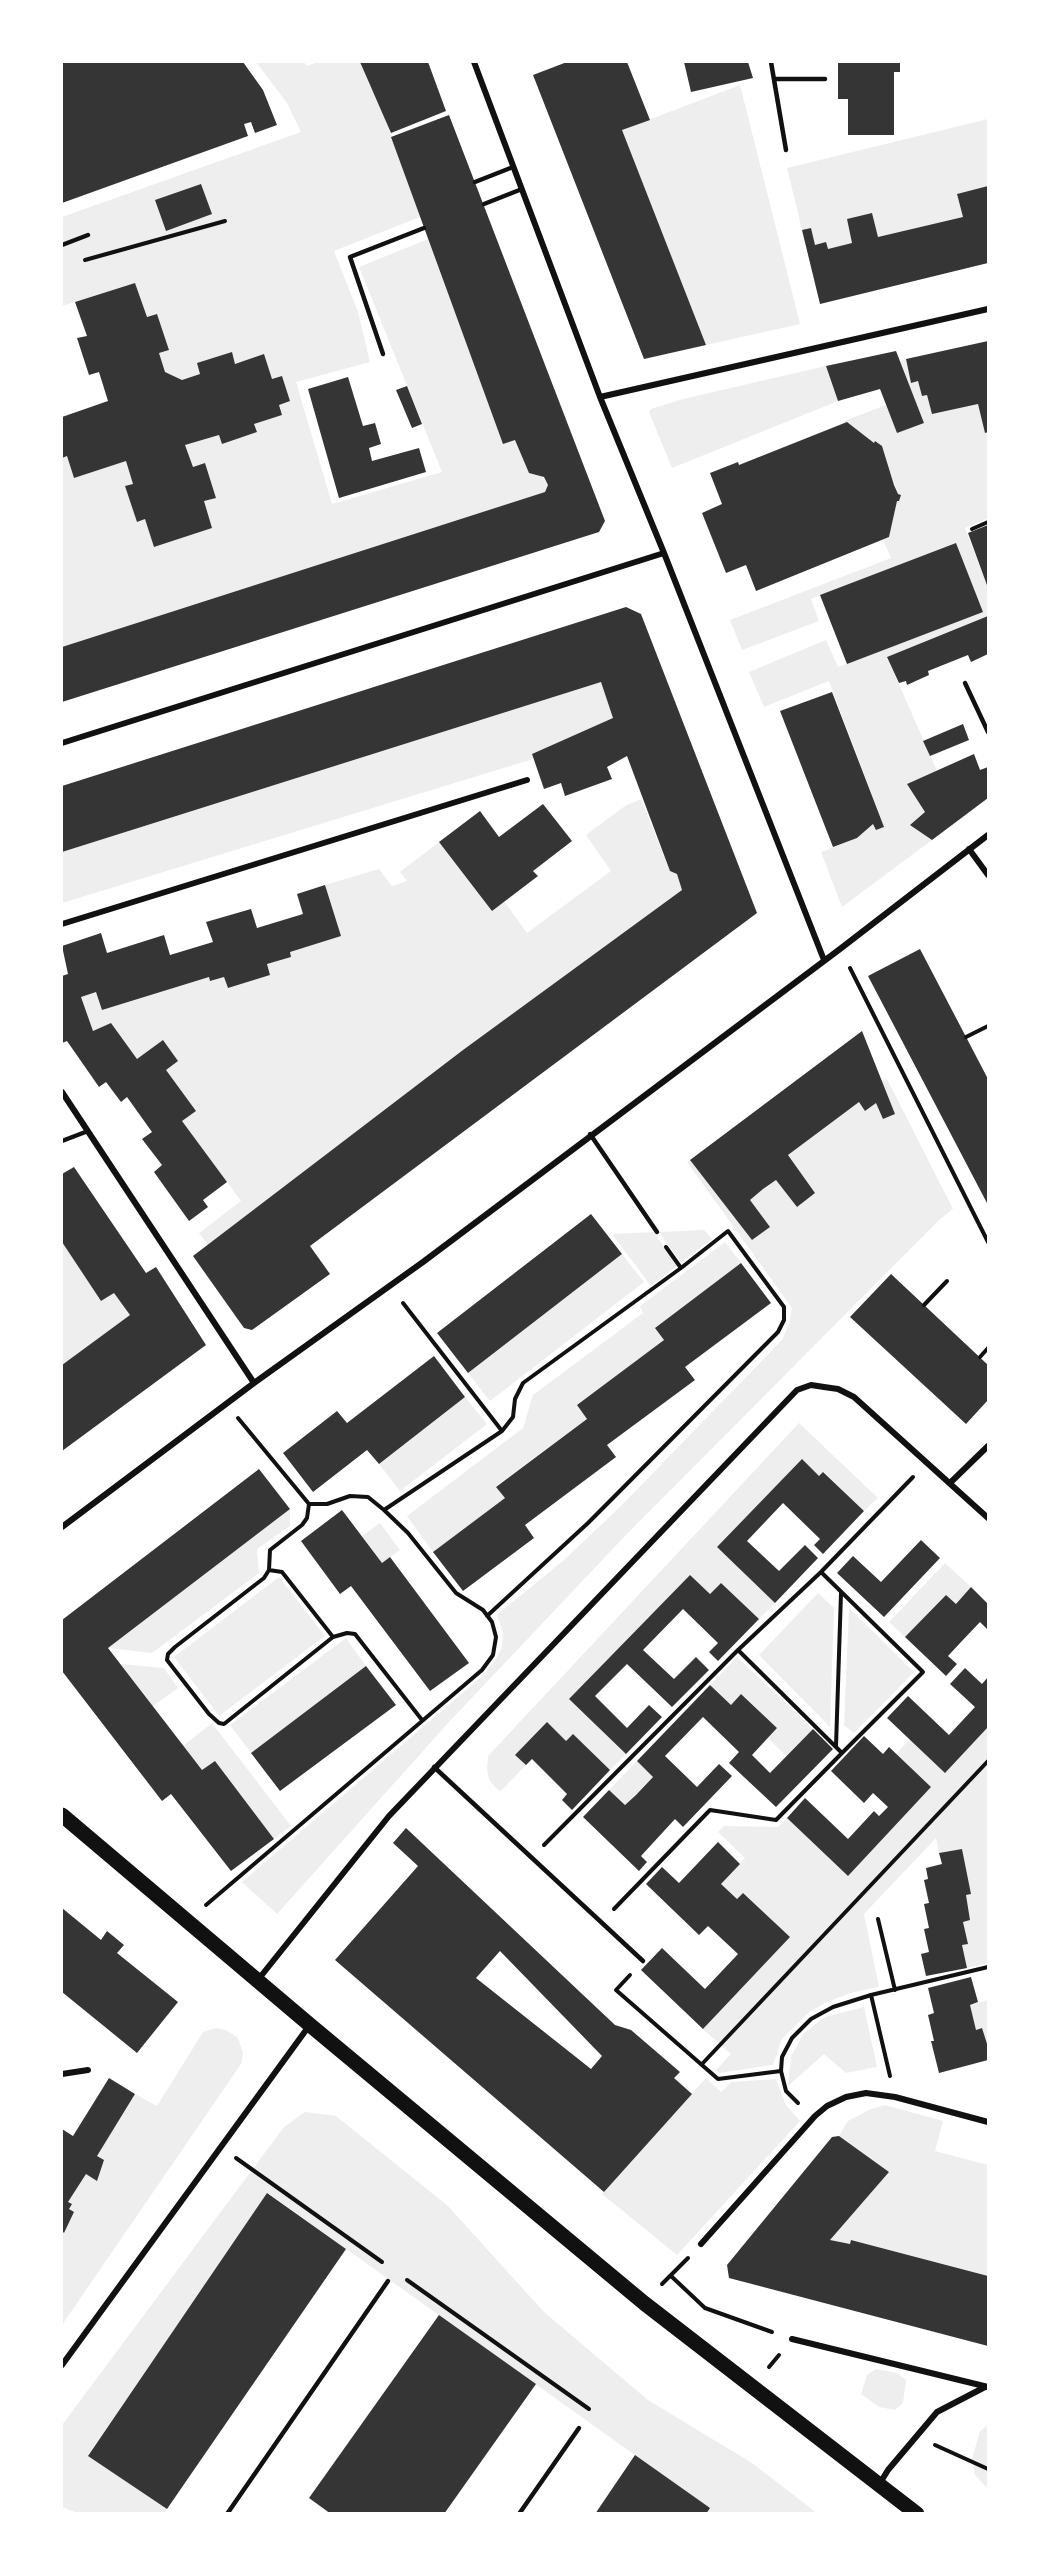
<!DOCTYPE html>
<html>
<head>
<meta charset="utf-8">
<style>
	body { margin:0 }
	#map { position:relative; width:1050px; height:2575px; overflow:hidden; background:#fff; font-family:Inter,sans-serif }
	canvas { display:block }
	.frame { position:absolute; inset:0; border:63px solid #fff; pointer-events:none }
</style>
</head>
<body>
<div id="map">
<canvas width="1050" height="2575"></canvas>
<div class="frame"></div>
</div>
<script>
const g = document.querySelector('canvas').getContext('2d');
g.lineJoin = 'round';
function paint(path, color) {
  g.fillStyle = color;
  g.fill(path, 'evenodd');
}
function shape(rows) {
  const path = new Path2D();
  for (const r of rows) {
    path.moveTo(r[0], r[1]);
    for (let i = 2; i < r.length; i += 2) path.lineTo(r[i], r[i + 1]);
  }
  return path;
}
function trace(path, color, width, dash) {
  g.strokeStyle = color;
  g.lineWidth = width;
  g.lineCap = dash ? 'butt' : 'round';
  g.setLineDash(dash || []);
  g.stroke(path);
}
const green = shape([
	[256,62,304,62,307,66,318,62,360,62,371,89,374,88,420,217,334,251,358,312,370,362,296,382,332,504,442,472,359,267,428,239,503,443,515,440,548,485,545,492,62,647,62,458,67,456,74,478,126,461,133,484,126,486,137,522,145,519,155,547,212,528,204,501,216,497,205,463,193,467,185,445,219,435,222,444,257,432,254,424,282,415,279,405,290,401,282,376,272,379,264,355,235,364,232,353,200,374,182,380,165,372,159,353,169,350,157,314,147,317,135,283,62,306,62,217,301,132,287,103],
	[740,85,800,324,706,345,622,130],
	[988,119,988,186,957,194,963,217,878,237,872,214,859,216,847,219,852,243,828,249,815,245,811,228,802,230,787,168],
	[906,359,911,383,918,381,922,396,927,395,932,414,978,404,985,432,988,432,988,518,965,528,988,588,988,616,887,657,937,771,907,784,925,812,911,825,932,840,842,907,821,852,857,838,873,824,876,830,884,827,829,681,764,707,749,672,826,640,838,667,983,612,956,543,811,599,819,621,742,650,730,620,891,558,883,540,889,537,897,501,901,495,898,494,884,455,844,421,886,405,897,432,924,423,900,361],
	[826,366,838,401,672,468,649,412,651,409,683,399],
	[601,682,613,718,532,754,533,759,62,903,62,852],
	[641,799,670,871,677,874,682,890,463,1050,208,1245,199,1233,241,1201,182,1121,196,1111,166,1070,137,1059,111,1023,93,1031,81,997,96,992,102,1010,209,977,210,981,224,977,228,988,270,975,267,964,291,957,290,952,325,885,379,869,392,886,407,881,400,872,439,842,504,901,527,933,611,871,586,835,625,806],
	[887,1079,953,1209,939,1220,625,1536,449,1722,277,1914,242,1882,480,1678,495,1661,502,1647,503,1632,497,1615,564,1560,622,1505,782,1340,789,1324,792,1308,687,1162,690,1160,752,1240,770,1227,750,1200,763,1189,776,1180,797,1207,815,1193,788,1155,859,1102,876,1103,883,1119,895,1114,882,1081],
	[704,1230,712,1239,681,1263,659,1232],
	[654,1232,677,1266,651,1286,612,1234],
	[62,1242,101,1301,114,1293,130,1315,62,1365],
	[725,1242,741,1263,656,1327,664,1340,577,1405,587,1419,496,1486,505,1498,433,1552,407,1516,523,1428,533,1395,643,1313,640,1306],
	[622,1254,644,1282,490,1401,468,1373],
	[465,1397,487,1424,400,1491,379,1464],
	[799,1423,878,1498,864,1511,824,1472,819,1476,801,1460,717,1547,775,1603,759,1619,721,1583,710,1594,690,1575,569,1699,626,1754,610,1770,573,1735,566,1741,515,1755,526,1765,500,1792,489,1780,487,1768,488,1756],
	[290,1509,290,1526,257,1549,259,1573,152,1653,108,1648],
	[380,1523,400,1550,382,1563,362,1536],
	[945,1563,971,1587,956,1604,946,1595,905,1637,889,1622],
	[279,1577,325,1636,219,1716,174,1657],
	[818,1593,834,1608,830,1727,759,1655],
	[849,1608,914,1672,854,1733,844,1725],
	[346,1638,366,1666,251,1753,230,1725],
	[737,1657,813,1729,786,1756,768,1738,777,1728,746,1698,741,1694,731,1705,710,1685],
	[121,1664,164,1668,178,1688,153,1706],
	[212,1723,291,1826,274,1839,215,1761,202,1770,183,1746],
	[988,1727,988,1963,967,1968,962,1945,967,1944,963,1922,970,1920,966,1895,971,1894,962,1849,939,1853,936,1838,864,1914,879,1987,850,1993,825,2003,808,2013,782,2039,773,2065,719,2073,716,2070,731,2054,703,2029,790,1937,743,1893,737,1899,721,1884,745,1858,718,1832,724,1826,778,1827,787,1818,848,1876,931,1787,896,1754,910,1739,945,1772],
	[637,1761,653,1777,625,1805,609,1790],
	[988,2000,988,2047,987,2048,982,2028,976,2030,970,2005],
	[864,2007,877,2067,846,2073,824,2054,788,2086,791,2056,804,2033,825,2017],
	[216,2028,226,2030,238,2038,243,2053,241,2064,62,2325,62,2231,64,2233,74,2213,69,2209,72,2204,68,2202,86,2174,97,2180,104,2161,97,2156,135,2094,157,2106,203,2032],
	[706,2078,721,2092,731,2082,776,2079,786,2105,800,2121,677,2255,602,2194],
	[885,2105,943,2121,935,2151,988,2165,988,2276,852,2240,850,2244,830,2240,889,2172,839,2136,848,2121,871,2109],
	[305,2112,336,2116,448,2206,544,2312,648,2400,752,2463,817,2513,706,2513,709,2508,268,2193,88,2455,167,2509,165,2513,78,2513,62,2507,62,2425,284,2127],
	[876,2369,897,2373,906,2380,903,2403,895,2410,879,2407,861,2394,867,2375],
	[988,2425,988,2489,975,2475,972,2459,980,2431]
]);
const building = shape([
	[62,62,243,62,263,90,277,125,255,133,251,122,244,124,248,136,62,203],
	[360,62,428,62,446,111,391,133],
	[567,62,627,62,650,120,622,130,706,345,644,359,533,75],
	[684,62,748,62,753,78,691,92],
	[838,62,900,62,900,72,894,72,894,135,848,135,848,99,838,99],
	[449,115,605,521,599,532,62,702,62,647,545,492,548,485,544,477,529,473,515,440,503,444,391,137],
	[201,184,212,214,166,231,155,200],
	[988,186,988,263,820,304,802,230,811,228,815,245,826,242,828,249,852,243,847,219,872,213,878,237,963,217,957,194],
	[135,283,147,317,157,314,169,350,159,353,165,372,182,380,200,374,197,363,232,352,235,364,264,354,272,379,282,376,290,401,279,405,282,415,254,424,257,432,222,444,219,435,185,445,193,467,205,463,216,498,204,501,212,528,154,547,145,519,137,522,125,486,133,484,126,461,74,478,67,456,62,458,62,417,108,401,99,372,89,375,77,338,87,336,75,302],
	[988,341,988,432,985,433,978,404,932,414,927,395,922,396,918,381,911,383,906,359],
	[896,351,924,423,897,433,880,389,838,401,826,366],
	[348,377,363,426,375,423,381,444,369,448,372,461,419,448,426,472,339,498,308,389],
	[407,386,422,424,412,428,396,390],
	[847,422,874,443,875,441,882,446,894,485,898,494,901,495,899,501,897,501,889,537,756,591,746,565,726,573,702,513,722,504,710,473,738,462,739,465],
	[988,525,988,588,968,533],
	[956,543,983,612,847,664,820,595],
	[626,607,641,614,757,913,310,1246,330,1274,252,1330,244,1328,193,1256,463,1050,682,890,677,874,670,871,627,756,607,767,612,779,565,796,561,783,544,789,532,754,613,718,601,682,62,852,62,786],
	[988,616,988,654,971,662,968,655,928,671,929,675,907,685,906,681,899,683,887,657],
	[832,692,884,827,876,830,873,824,857,838,833,847,780,711],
	[963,724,969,740,930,756,923,741],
	[974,754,980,770,988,767,988,798,932,840,910,825,925,812,907,784],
	[543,804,572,841,533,871,538,876,492,911,439,842,480,811,499,837],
	[325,885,341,936,290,952,291,957,267,964,270,975,228,988,224,977,210,981,209,977,102,1010,96,992,81,997,93,1031,111,1023,137,1059,163,1040,178,1061,166,1070,196,1111,182,1121,227,1182,203,1200,208,1207,189,1221,154,1172,162,1165,142,1139,152,1132,127,1097,121,1102,106,1082,99,1087,67,1041,62,1043,62,976,68,974,62,946,101,933,107,953,164,935,170,955,213,942,206,922,251,909,257,928,303,914,297,894],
	[920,949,988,1079,988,1205,868,976],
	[862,1031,895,1114,883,1119,876,1103,865,1111,859,1102,788,1155,815,1193,797,1207,776,1180,763,1189,750,1200,770,1227,752,1240,690,1160],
	[74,1167,146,1273,156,1267,206,1345,62,1451,62,1365,130,1315,114,1293,101,1301,62,1242,62,1174],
	[591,1214,622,1254,468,1373,437,1333],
	[741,1263,771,1303,685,1367,695,1380,607,1445,616,1457,525,1525,534,1538,463,1591,433,1552,505,1498,496,1487,587,1419,577,1405,664,1340,655,1328],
	[891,1274,988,1365,988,1400,966,1424,850,1317],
	[434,1356,465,1397,379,1464,367,1450,313,1492,283,1453,337,1411,347,1423],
	[802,1459,819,1476,823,1472,864,1511,823,1554,814,1545,820,1539,783,1503,747,1541,779,1571,805,1545,818,1558,775,1603,717,1547],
	[259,1469,290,1509,108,1648,202,1770,215,1761,274,1839,231,1871,171,1794,162,1801,62,1671,62,1620],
	[342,1510,382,1563,390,1557,469,1663,430,1691,351,1586,340,1594,301,1541],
	[921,1540,940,1558,884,1617,837,1573,853,1556,881,1582],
	[690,1575,710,1594,721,1583,759,1619,718,1661,709,1652,718,1643,683,1609,643,1650,674,1679,696,1657,709,1670,672,1707,627,1664,595,1696,627,1728,649,1705,662,1717,626,1754,569,1699],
	[971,1587,988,1604,988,1630,980,1622,961,1642,948,1656,957,1664,946,1676,905,1637,946,1595,956,1604],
	[366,1666,396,1705,280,1791,251,1753],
	[965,1668,982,1684,988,1677,988,1727,945,1773,887,1718,908,1696,949,1735,975,1707,950,1684],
	[710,1685,731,1705,741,1694,777,1728,752,1755,770,1773,813,1729,833,1749,776,1807,729,1763,739,1752,703,1717,665,1756,697,1787,719,1764,732,1776,683,1827,675,1819,641,1856,647,1862,639,1871,583,1817,609,1790,625,1805,636,1795,653,1777,637,1761],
	[547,1722,566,1741,573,1734,610,1770,572,1810,562,1800,567,1794,532,1759,526,1765,515,1755],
	[864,1736,883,1754,889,1747,931,1787,848,1876,787,1818,805,1798,848,1839,874,1811,879,1816,888,1807,873,1793,864,1803,831,1771],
	[406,1828,615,2025,631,2030,680,2072,674,2078,692,2094,604,2192,335,1960,418,1866,393,1843],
	[500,1951,602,2056,591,2069,476,1978],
	[718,1842,740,1864,721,1884,737,1899,743,1893,790,1937,703,2029,641,1970,662,1948,705,1989,738,1954,708,1926,699,1935,646,1884,662,1867,679,1883],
	[962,1849,971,1894,966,1895,970,1920,963,1922,968,1944,962,1945,967,1968,926,1976,921,1954,929,1952,924,1929,929,1928,924,1904,929,1903,924,1880,928,1879,926,1868,942,1864,939,1853],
	[62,1908,101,1940,107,1931,124,1945,117,1953,178,2002,137,2053,62,1992],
	[971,1977,978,2002,970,2005,976,2030,982,2028,988,2047,988,2060,939,2073,931,2041,934,2041,928,2015,934,2013,928,1988],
	[109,2078,135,2094,97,2156,104,2160,97,2181,86,2174,68,2202,72,2204,69,2209,74,2212,64,2233,62,2231,62,2129,73,2136],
	[839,2136,889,2172,830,2240,850,2244,851,2240,988,2276,988,2346,729,2278,727,2265,832,2137],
	[267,2193,346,2249,167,2509,88,2456],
	[439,2315,536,2384,444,2514,331,2514,309,2498],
	[635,2455,710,2508,706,2514,595,2514]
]);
const path = shape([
	[85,260,225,221],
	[972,529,988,522],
	[850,968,988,1242],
	[966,1037,988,1026],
	[666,1247,681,1268],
	[403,1303,502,1431],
	[924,1305,947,1281],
	[980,1357,988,1348],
	[238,1418,309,1504,327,1504,350,1496,368,1497,384,1510,502,1431,513,1417,515,1399,523,1383,681,1268,728,1231,784,1307,784,1320,778,1332,588,1523,487,1616],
	[309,1504,307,1518,302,1525,270,1550,269,1570,264,1578,175,1647,168,1654,167,1660,209,1714,219,1723,224,1724,333,1637,347,1633,355,1634,422,1720],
	[269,1570,282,1572,333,1637],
	[738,1650,842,1753,923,1672,821,1572],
	[836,1746,841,1593],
	[544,1845,738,1650,821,1572,913,1477],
	[206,1905,482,1670,493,1655,496,1637,492,1622,483,1610,456,1593,408,1533,384,1510],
	[614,1909,710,1810,776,1820,842,1753],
	[878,1919,895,1990],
	[630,1975,616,1990,718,2079,781,2071,782,2057,792,2038,811,2019,833,2007,871,1995,988,1967],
	[871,1995,890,2076],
	[702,2064,988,1761],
	[781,2071,786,2091,798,2103],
	[236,2158,382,2262],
	[671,2276,705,2308,772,2332],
	[407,2280,589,2409],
	[662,2284,688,2258],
	[769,2367,779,2355],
	[935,2445,988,2469]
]);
const service = shape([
	[771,62,786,150],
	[774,79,825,79],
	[475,182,513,167],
	[484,204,522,189],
	[62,245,88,235],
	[383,354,350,257,424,228],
	[965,683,988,732],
	[590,1134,657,1232],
	[62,1141,88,1131],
	[434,1767,643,1961],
	[227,2514,388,2281],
	[519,2514,579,2428]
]);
const minor = shape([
	[474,62,600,397,664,553,824,960],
	[600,397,988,309],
	[62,743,664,553],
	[969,849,988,875],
	[62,924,527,780],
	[62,1092,254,1383],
	[951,1482,988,1446],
	[62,1527,254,1383,423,1262,840,949,988,835],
	[257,1981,389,1816,797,1390,811,1385,824,1387,838,1389,854,1397,988,1518],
	[62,2074,88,2070],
	[701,2244,815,2116,827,2106,846,2097,866,2093,895,2097,988,2122],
	[792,2339,988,2387],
	[62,2365,309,2026],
	[880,2483,888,2470,937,2412,985,2387]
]);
const primary = shape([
	[62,1815,310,2025,644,2303,917,2514]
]);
paint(green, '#eee');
paint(building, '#353535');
trace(path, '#111', 4);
trace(service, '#111', 4.5);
trace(minor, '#111', 6);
trace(primary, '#111', 15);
</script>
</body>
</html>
